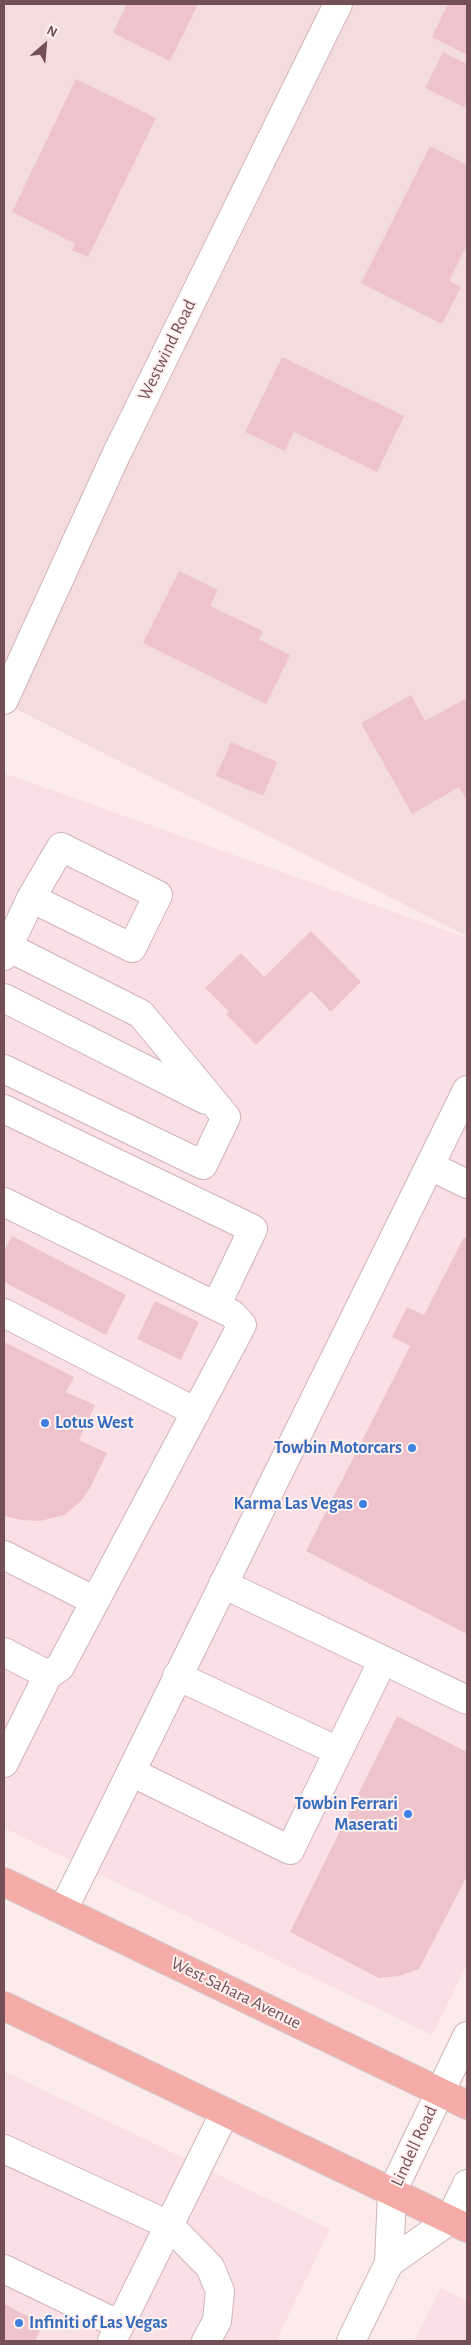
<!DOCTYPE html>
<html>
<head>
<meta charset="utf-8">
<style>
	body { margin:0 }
	#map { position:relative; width:471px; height:2345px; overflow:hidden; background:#fbebea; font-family:"Alegreya Sans",sans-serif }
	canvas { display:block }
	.frame { position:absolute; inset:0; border:5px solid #754f57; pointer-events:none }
	.north { position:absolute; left:20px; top:20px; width:50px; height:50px; -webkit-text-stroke:4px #fef1f0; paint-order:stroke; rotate:27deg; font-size:14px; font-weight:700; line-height:20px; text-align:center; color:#754f57 }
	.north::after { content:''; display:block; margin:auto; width:18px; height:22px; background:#754f57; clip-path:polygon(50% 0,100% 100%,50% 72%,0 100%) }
</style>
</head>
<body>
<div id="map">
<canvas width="471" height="2345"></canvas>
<div class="frame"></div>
<div class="north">N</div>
</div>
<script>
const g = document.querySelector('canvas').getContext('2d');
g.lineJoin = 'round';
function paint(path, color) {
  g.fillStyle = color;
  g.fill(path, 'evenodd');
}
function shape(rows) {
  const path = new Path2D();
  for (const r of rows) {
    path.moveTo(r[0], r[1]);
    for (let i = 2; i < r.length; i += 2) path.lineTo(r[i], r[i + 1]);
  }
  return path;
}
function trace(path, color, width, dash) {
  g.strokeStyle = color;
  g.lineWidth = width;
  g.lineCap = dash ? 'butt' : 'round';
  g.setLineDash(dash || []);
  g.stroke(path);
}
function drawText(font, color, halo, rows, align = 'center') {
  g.font = font + ' "Alegreya Sans",sans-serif';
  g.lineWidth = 4;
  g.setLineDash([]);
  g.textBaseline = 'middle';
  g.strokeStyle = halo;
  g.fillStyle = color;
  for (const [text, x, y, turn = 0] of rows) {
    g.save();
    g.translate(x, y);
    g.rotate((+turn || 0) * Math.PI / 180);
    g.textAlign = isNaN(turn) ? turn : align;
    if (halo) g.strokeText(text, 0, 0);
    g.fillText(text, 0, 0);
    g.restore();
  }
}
const residential = shape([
	[4,4,467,4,467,936,4,703]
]);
const commercial = shape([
	[4,773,467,938,467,1964,432,2035,4,1828],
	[4,2071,330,2229,276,2341,4,2341],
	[441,2288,467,2301,467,2341,414,2341]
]);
const building = shape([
	[127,4,198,4,170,61,113,33],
	[448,4,467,4,467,55,432,37],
	[443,52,467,64,467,101,464,107,425,88],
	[76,79,156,118,88,257,72,250,75,244,12,212],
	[430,146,467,165,467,245,449,281,461,287,442,324,361,283],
	[282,357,404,416,377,472,294,432,285,451,245,432],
	[179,571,218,590,210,606,263,631,259,640,290,655,266,704,143,643],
	[411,695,425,721,467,698,467,802,459,787,412,814,361,723],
	[231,742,277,762,263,796,216,776],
	[311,931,361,982,331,1012,311,991,256,1045,226,1014,229,1012,205,988,241,953,264,977],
	[12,1236,126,1295,106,1335,4,1282,4,1251],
	[464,1237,467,1239,467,1634,306,1551,410,1346,392,1337,407,1307,424,1315],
	[155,1301,199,1322,181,1360,137,1339],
	[4,1342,74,1377,66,1392,95,1405,79,1440,107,1453,90,1488,81,1501,65,1515,40,1521,22,1520,4,1516],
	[397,1716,467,1752,467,1876,419,1969,399,1976,379,1978,290,1932],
	[4,2304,35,2320,32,2327,40,2331,35,2341,4,2341]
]);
const minor = shape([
	[4,700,116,455,338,4],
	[4,956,31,898,61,847,158,895,132,948,31,898],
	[4,998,206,1100],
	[4,1069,203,1165,226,1117,141,1014,8,947],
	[4,1109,253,1229,216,1306],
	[430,1166,467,1184],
	[4,1202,232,1314,242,1325,60,1667,48,1675,4,1652],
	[4,1313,196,1412],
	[4,1555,95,1601],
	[223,1584,467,1700],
	[177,1676,338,1751],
	[4,1763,48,1675],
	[131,1772,290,1850,383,1660],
	[63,1910,467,1090],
	[4,2149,169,2225,210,2267,220,2291,217,2321,206,2341],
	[389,2263,450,2220,467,2184],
	[4,2269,120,2325],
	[112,2341,225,2112],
	[351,2341,389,2263,392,2192,467,2036]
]);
const major = shape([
	[4,1882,467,2105],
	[4,2006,467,2228]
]);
const markers = [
	[45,1423,5,"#3f7fe0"],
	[412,1448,5,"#3f7fe0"],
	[363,1504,5,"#3f7fe0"],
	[408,1814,5,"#3f7fe0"],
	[19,2323,5,"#3f7fe0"]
];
const streetNames = [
	["Westwind Road",167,350,-64],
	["West Sahara Avenue",236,1993,26],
	["Lindell Road",414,2146,-65]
];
const shopNames = [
	["Lotus West",55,1423,"left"],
	["Towbin Motorcars",402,1448],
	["Karma Las Vegas",353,1504],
	["Towbin Ferrari",398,1804],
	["Maserati",398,1825],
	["Infiniti of Las Vegas",29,2323,"left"]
];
paint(residential, '#f5dcdc');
paint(commercial, '#fbdfe7');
paint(building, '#efc3cc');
trace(minor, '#cfb3b7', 30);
trace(major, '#d6cacd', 30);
trace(minor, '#fff', 28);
trace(major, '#f5aba7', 28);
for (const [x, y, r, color] of markers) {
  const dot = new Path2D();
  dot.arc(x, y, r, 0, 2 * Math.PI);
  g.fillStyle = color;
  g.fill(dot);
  trace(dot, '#fef1f0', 2);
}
drawText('18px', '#754f57', '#fef1f0', streetNames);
drawText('bold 18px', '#366cbe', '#fef1f0', shopNames, 'right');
</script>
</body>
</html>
